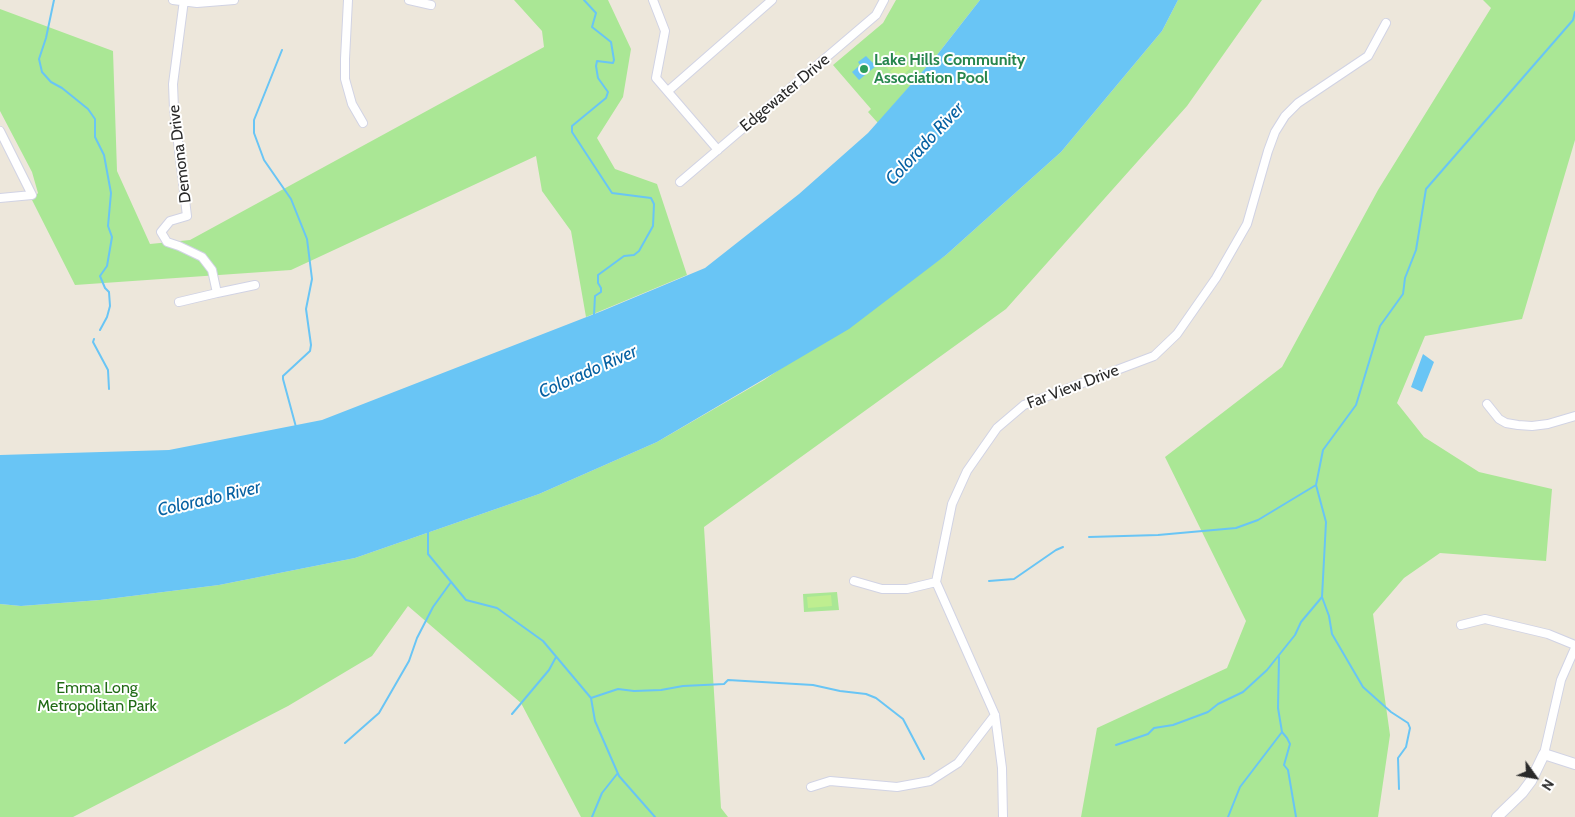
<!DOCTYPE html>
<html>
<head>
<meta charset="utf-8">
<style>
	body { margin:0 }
	#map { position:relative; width:1575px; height:817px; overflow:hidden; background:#ede7db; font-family:Cabin,sans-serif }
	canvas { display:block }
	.north { position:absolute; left:1510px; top:752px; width:50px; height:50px; -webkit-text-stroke:4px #fff; paint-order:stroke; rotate:122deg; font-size:14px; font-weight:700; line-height:20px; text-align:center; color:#2a2a2a }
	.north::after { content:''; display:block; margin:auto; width:18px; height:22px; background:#2a2a2a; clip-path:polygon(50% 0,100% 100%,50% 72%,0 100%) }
</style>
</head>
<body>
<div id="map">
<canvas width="1575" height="817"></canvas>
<div class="north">N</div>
</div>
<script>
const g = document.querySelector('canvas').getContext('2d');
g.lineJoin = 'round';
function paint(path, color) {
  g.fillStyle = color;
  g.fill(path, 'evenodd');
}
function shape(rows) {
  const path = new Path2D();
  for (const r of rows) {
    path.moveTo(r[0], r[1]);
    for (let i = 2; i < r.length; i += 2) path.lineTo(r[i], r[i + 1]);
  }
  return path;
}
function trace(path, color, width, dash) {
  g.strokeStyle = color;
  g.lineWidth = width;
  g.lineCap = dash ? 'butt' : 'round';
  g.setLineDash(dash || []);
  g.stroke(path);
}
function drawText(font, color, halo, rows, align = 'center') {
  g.font = font + ' Cabin,sans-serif';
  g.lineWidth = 4;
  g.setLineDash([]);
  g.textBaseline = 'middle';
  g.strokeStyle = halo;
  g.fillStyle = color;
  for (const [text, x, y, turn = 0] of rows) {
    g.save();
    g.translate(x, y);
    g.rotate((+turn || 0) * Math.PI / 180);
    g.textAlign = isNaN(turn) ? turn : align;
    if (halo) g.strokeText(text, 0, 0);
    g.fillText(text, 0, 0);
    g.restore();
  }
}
const green = shape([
	[514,0,608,0,631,49,623,97,597,138,615,169,657,184,687,275,586,317,571,231,542,191,536,156,291,270,75,285,32,200,38,193,32,172,0,111,0,9,113,51,117,171,150,244,190,240,544,47,542,31],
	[896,0,980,0,937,55,878,123,868,112,871,109,833,65,883,23],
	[1178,0,1262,0,1187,106,1006,309,704,527,721,808,728,817,581,817,521,703,408,606,372,656,288,706,73,817,0,817,0,604,21,606,100,600,219,585,355,558,539,494,657,442,764,380,946,255,1061,152,1162,31],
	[1483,0,1575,0,1575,140,1522,319,1425,336,1397,403,1424,437,1479,472,1552,489,1546,561,1440,553,1404,578,1373,614,1390,735,1378,817,1081,817,1097,728,1227,668,1246,621,1165,457,1282,367,1378,190,1491,8],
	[837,592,839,610,804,612,803,594]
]);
const pitch = shape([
	[898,51,904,58,889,70,883,63],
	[904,60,911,68,897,80,890,71],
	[831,595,832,606,808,608,807,597]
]);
const water = shape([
	[980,0,1178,0,1162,31,1061,152,946,255,849,329,657,442,539,494,355,558,219,585,100,600,21,606,0,604,0,455,169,450,322,420,602,311,705,268,799,194,868,133,937,55],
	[866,56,876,66,859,80,852,72,860,65,858,62],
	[1423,354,1434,362,1422,392,1411,387]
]);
const stream = shape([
	[54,0,46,38,39,59,42,72,51,82,62,88,88,109,95,119,95,137,104,155,111,193,108,226,112,237,107,266,100,276,105,288,109,292,110,306,107,317,100,330],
	[584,0,596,13,592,27,611,42,614,60,613,63,597,61,596,66,598,78,608,92,606,98,572,126,572,132,612,193,651,198,654,204,653,226,639,251,634,255,624,256,598,275,598,283,601,288,601,292,595,296,594,315],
	[282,50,254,120,254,133,264,160,291,199,307,239,312,279,306,309,311,345,310,351,283,376,283,379,296,427],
	[94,339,93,342,108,370,109,389],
	[428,530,428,554,466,600,497,608,543,641,591,698,595,721,619,776,655,817],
	[1089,537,1158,535,1236,528,1258,520,1316,485,1323,450,1356,405,1380,326,1403,294,1405,278,1416,250,1426,189,1573,20,1575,12],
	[989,581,1014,579,1056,550,1063,547],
	[1322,597,1329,616,1332,634,1363,687,1391,712,1408,723,1410,728,1406,747,1398,758,1399,789],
	[1279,657,1278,708,1282,732,1287,738,1290,744,1284,765,1288,770,1296,817],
	[591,698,618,689,634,691,661,690,683,686,724,684,728,680,813,685,840,691,866,694,876,698,903,719,924,759],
	[512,714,549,670,556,657],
	[345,743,379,713,409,661,417,638,433,607,451,582],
	[1116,745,1148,734,1154,728,1173,725,1208,712,1218,704,1243,692,1267,670,1295,635,1301,622,1322,597,1326,522,1316,485],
	[592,817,602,793,617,774],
	[1228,817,1240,787,1282,732]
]);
const minor = shape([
	[173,0,197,3,234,0],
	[348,0,345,59,345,79,352,104,363,123],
	[409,0,431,5],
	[653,0,665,31,656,78,718,150],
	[668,91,772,0],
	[0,131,32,195,0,198],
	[680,182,876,15,884,0],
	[217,293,255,285],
	[179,302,217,293,212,270,202,257,179,246,167,242,161,232,170,221,187,216,174,109,173,84,184,0],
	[1487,404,1499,419,1506,423,1518,425,1532,426,1548,424,1575,416],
	[854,581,882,589,907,589,936,582],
	[1461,625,1485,619,1548,634,1575,645],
	[1544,754,1561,680,1575,648],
	[811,787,830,781,897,787,930,781,958,763,995,715],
	[1003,817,1002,768,995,715,936,582,952,504,967,471,997,428,1024,405,1154,356,1177,334,1216,278,1247,224,1268,151,1275,132,1285,116,1298,103,1368,56,1386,23]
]);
const tertiary = shape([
	[1497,817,1522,793,1531,781,1544,754,1575,764]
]);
const markers = [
	[864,69,5,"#2e9e5b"]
];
const leisureNames = [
	["Lake Hills Community",874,60],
	["Association Pool",874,78]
];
const streetNames = [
	["Edgewater Drive",785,93,-40],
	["Demona Drive",180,154,-97],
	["Far View Drive",1073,387,-21]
];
const parkNames = [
	["Emma Long",97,688],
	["Metropolitan Park",97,706]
];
const waterNames = [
	["Colorado River",925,144,-47],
	["Colorado River",588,372,-24],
	["Colorado River",209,499,-13]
];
paint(green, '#aae795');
paint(pitch, '#bfee90');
paint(water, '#69c5f5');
trace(stream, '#69c5f5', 2);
trace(minor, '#d1d3e4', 10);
trace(tertiary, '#d1d3e4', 12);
trace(minor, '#fff', 8);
trace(tertiary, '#fff', 10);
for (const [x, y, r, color] of markers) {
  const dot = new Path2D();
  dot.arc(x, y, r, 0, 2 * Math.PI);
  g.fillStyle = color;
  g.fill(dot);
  trace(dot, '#fff', 2);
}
drawText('bold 16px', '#27864d', '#fff', leisureNames, 'left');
drawText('16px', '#2a2a2a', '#fff', streetNames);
drawText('16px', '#216b16', '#fff', parkNames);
drawText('italic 18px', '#0661a2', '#fff', waterNames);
</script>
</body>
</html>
